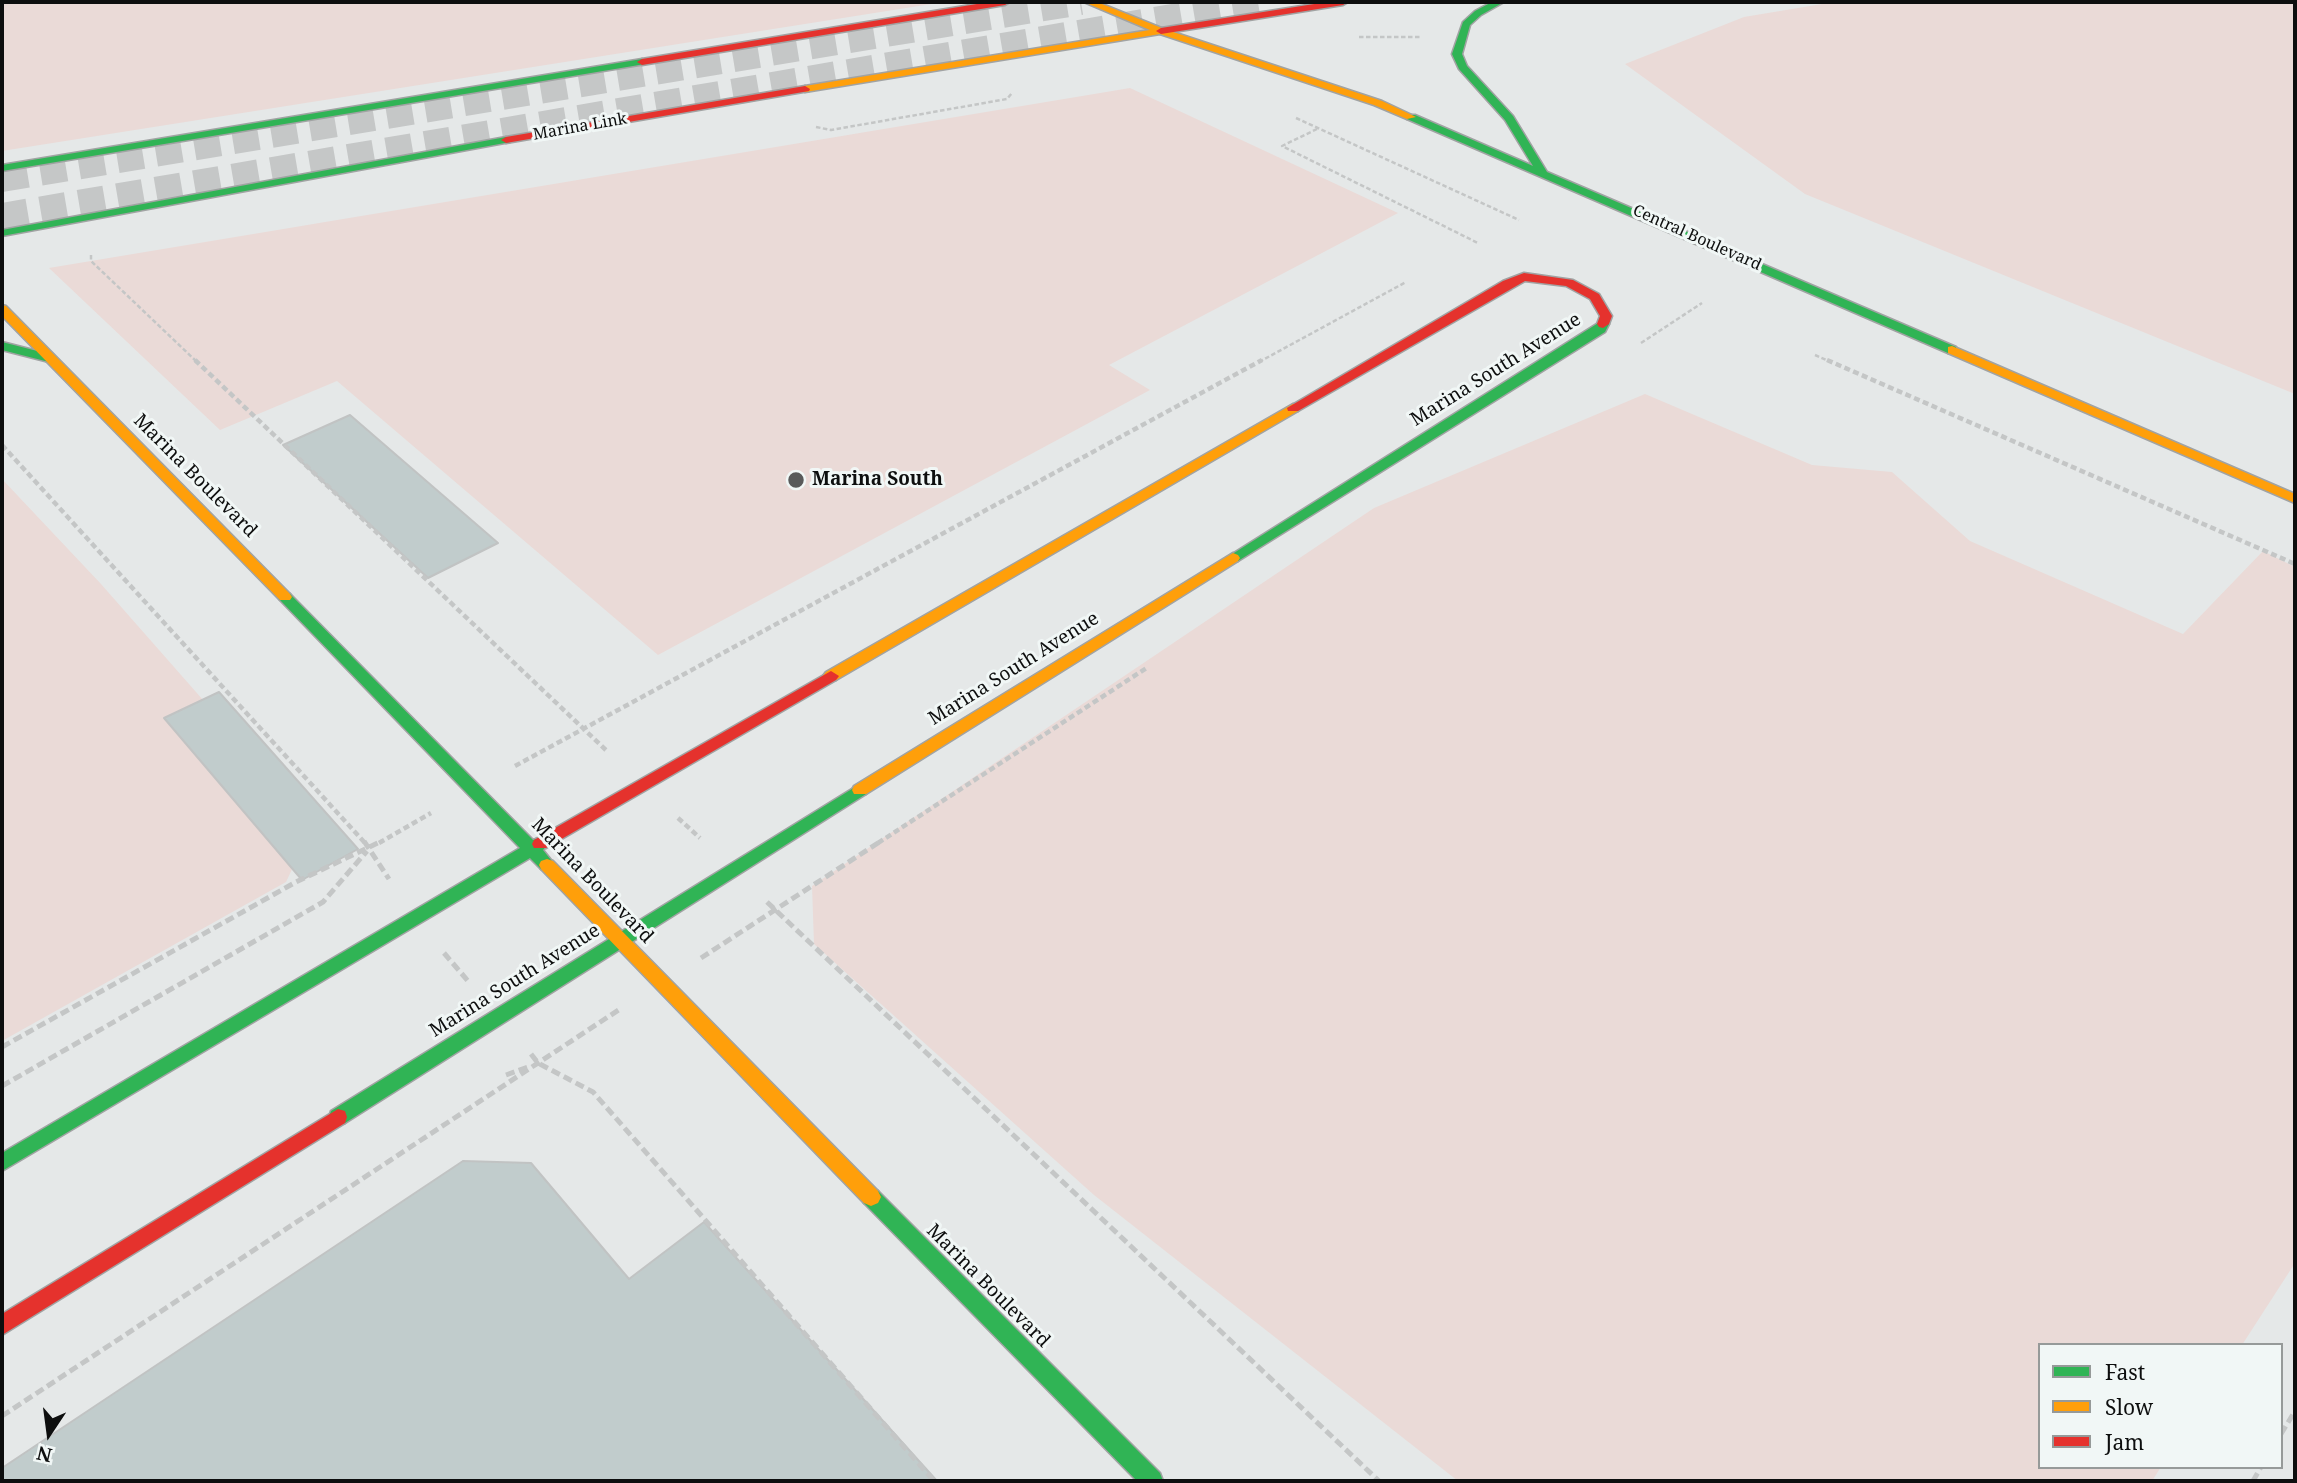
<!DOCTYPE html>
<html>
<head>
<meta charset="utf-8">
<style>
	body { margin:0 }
	#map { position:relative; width:2297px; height:1483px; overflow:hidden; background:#e5e8e8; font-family:"Noto Serif",serif }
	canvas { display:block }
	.frame { position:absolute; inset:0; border:4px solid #0d0e0e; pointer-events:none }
	.legend { position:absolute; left:2038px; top:1343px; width:245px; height:126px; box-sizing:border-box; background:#f1f7f6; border:2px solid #969a99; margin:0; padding:9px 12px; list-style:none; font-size:21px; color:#0d0e0e }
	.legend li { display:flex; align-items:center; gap:14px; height:35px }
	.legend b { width:35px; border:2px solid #969a99 }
	.north { position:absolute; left:14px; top:1399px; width:70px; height:70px; -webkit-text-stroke:5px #f1f7f6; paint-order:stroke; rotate:193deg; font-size:19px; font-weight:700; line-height:28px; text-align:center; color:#0d0e0e }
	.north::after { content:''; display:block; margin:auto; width:24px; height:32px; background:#0d0e0e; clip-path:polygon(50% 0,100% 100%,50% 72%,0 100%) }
</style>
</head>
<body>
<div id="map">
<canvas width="2297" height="1483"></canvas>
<div class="frame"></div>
<ul class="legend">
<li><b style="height:9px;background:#30b455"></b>Fast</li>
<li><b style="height:9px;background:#ff9f0a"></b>Slow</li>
<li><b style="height:9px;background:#e5322d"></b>Jam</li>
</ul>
<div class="north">N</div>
</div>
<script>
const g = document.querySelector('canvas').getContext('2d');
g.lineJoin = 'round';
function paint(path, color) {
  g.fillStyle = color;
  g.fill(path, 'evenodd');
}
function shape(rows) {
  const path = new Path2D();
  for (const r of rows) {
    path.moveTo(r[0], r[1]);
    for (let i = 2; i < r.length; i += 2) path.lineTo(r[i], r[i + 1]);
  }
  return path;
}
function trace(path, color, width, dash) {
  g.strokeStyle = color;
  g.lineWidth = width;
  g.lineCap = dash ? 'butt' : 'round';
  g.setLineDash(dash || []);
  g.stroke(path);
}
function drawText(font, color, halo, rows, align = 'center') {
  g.font = font + ' "Noto Serif",serif';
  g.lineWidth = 6;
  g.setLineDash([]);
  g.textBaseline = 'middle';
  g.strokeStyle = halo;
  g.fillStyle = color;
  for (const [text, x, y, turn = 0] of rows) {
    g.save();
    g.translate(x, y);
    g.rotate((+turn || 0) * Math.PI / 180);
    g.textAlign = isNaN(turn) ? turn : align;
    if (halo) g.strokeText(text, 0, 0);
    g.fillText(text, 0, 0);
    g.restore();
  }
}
const green = shape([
	[2,2,944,2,2,151],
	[1834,2,2295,2,2295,394,1805,194,1625,64,1744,17],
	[1130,88,1398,213,1109,365,1150,390,658,655,337,381,220,430,49,268],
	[1645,394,1812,465,1892,472,1970,541,2183,634,2263,551,2295,567,2295,1263,2242,1345,2040,1345,2040,1467,2161,1467,2152,1481,1458,1481,1094,1195,814,944,812,886,1374,508],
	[2,479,101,584,313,825,286,882,2,1041]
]);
const building = shape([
	[350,415,498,543,428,578,283,445,350,415],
	[219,692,358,849,302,880,164,718,219,692],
	[463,1161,531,1163,629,1279,704,1222,937,1481,2,1481,2,1468,463,1161]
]);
const highwayTunnel = shape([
	[2,179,1081,2],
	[2,216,1261,2]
]);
const pathFar2 = shape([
	[1359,37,1420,37],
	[1296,118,1519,220],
	[816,127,831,130,1007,99,1012,93],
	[1317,129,1282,146,1478,243],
	[91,255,91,261,197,362],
	[1641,343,1702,303],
	[1815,355,1831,362],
	[1259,362,1406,282]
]);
const pathFar1 = shape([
	[195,360,608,752],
	[1827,360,2295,564],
	[2,445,365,843],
	[515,766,1262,360],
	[678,818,700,838],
	[379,843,431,813],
	[878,843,1148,667]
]);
const path = shape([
	[364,841,389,879],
	[767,902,1379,1481],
	[444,953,468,981],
	[701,958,881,841],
	[2,1047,296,882,382,841],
	[531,1054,538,1063,593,1092,934,1481],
	[506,1075,531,1066],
	[2,1086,323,902,367,851],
	[2,1416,620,1009],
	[2281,1434,2295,1411],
	[2253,1481,2261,1467]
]);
const fast = shape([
	[1492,2,1504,2,1481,15,1470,25,1462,54,1467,66,1513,116,1547,172,1956,347,1956,353,1948,353,1407,119,1407,115,1415,115,1533,166,1505,120,1459,69,1452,54,1463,22,1475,11,1492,2],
	[642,59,647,62,645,64,2,171,2,165,642,59],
	[506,137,511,140,510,142,2,236,2,230,506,137],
	[1603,320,1609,324,1605,332,1238,561,1228,561,1226,558,1603,320],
	[2,342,53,355,55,358,49,362,2,350,2,342],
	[285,592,290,594,533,840,540,838,546,840,548,844,543,850,555,865,553,869,547,871,541,869,530,858,2,1171,2,1153,520,848,280,600,278,597,280,594,285,592],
	[860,784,866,786,868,790,866,794,345,1123,338,1125,331,1123,329,1117,331,1111,860,784],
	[871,1188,878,1191,1160,1473,1163,1481,1137,1481,864,1203,861,1197,864,1191,871,1188]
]);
const slow = shape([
	[1084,2,1097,2,1164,29,1382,101,1416,117,1407,119,1374,105,1160,34,805,92,800,89,805,86,1150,30,1084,2],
	[2,305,6,306,290,594,292,597,290,600,280,600,2,316,2,305],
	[1952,346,2295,494,2295,503,1948,353,1948,347,1952,346],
	[1293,404,1298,405,1298,411,836,680,826,680,823,676,826,672,1293,404],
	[1233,553,1238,555,1240,558,1238,561,866,794,854,794,852,790,854,786,1233,553],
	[547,859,553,861,878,1191,881,1197,878,1203,871,1206,864,1203,541,869,539,865,541,861,547,859]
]);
const jam = shape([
	[989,2,1010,2,1005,5,642,65,637,62,642,59,989,2],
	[1327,2,1348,2,1343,5,1161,34,1156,31,1161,28,1327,2],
	[805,86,810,89,809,91,506,143,501,140,506,137,805,86],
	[1524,273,1573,280,1599,294,1612,316,1609,324,1603,328,1599,327,1597,324,1600,316,1590,299,1566,286,1525,281,1298,411,1288,411,1287,408,1503,281,1524,273],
	[831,671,839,676,836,680,546,848,534,848,532,844,534,840,831,671],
	[338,1109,345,1111,347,1117,345,1123,2,1335,2,1314,338,1109]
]);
const markers = [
	[796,480,9,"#595a5a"]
];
const farStreetnames = [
	["Marina Link",580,127,-10],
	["Central Boulevard",1697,238,24]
];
const streetNames = [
	["Marina South Avenue",1496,370,-32],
	["Marina Boulevard",195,476,45],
	["Marina South Avenue",1014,669,-32],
	["Marina Boulevard",592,881,46],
	["Marina South Avenue",515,981,-32],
	["Marina Boulevard",988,1286,45]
];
const poiNames = [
	["Marina South",812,480]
];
paint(green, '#eadad7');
paint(building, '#c1cccc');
trace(building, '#c1c3c3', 2);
trace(highwayTunnel, '#c5c7c7', 26, [26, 13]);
trace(fast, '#a1a3a3', 3);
trace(slow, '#a1a3a3', 3);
trace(jam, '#a1a3a3', 3);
trace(pathFar2, '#c4c6c6', 2.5, [4.5, 2.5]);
trace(pathFar1, '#c4c6c6', 4.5, [6, 3.5]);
trace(path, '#c4c6c6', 5, [9, 4.5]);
paint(fast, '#30b455');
paint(slow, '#ff9f0a');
paint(jam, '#e5322d');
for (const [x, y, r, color] of markers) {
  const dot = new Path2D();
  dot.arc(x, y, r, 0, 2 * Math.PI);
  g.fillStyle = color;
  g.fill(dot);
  trace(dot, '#f1f7f6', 2.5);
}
drawText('16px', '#0d0e0e', '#f1f7f6', farStreetnames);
drawText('19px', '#0d0e0e', '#f1f7f6', streetNames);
drawText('bold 19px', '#0d0e0e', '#f1f7f6', poiNames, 'left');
</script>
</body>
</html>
